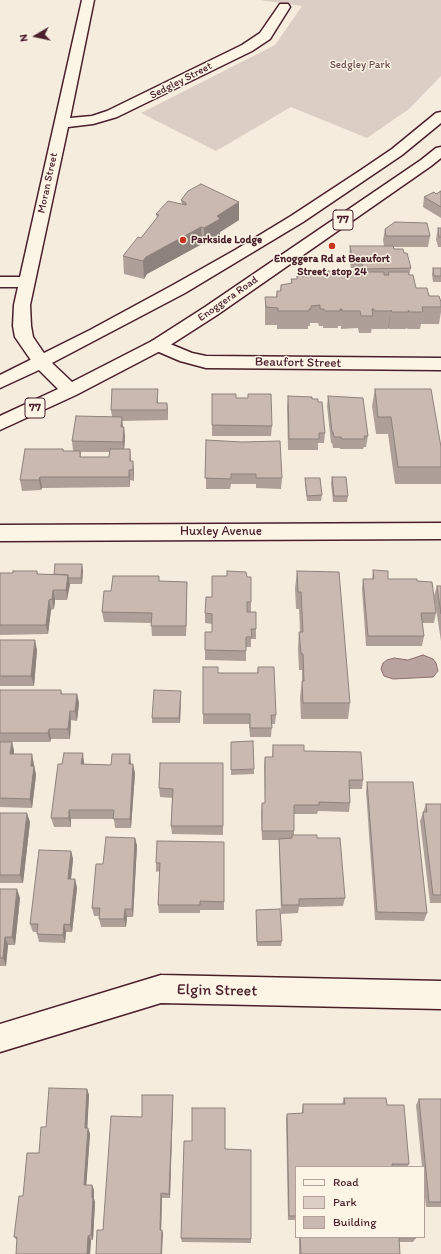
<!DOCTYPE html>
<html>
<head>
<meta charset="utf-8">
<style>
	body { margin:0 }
	#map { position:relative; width:441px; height:1254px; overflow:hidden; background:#f5ecde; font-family:Itim,sans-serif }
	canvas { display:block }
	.legend { position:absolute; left:295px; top:1166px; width:130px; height:72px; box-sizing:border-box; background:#fcf5e5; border:1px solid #b59f9b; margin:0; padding:5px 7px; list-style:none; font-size:12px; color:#4a1f2b }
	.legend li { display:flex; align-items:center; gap:8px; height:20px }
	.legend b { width:20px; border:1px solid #b59f9b }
	.north { position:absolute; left:16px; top:16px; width:40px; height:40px; -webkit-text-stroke:3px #fcf5e5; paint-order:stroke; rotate:261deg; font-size:11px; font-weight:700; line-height:16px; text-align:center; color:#4a1f2b }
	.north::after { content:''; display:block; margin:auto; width:14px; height:18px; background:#4a1f2b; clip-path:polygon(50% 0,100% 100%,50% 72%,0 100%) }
</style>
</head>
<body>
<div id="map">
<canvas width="441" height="1254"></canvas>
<ul class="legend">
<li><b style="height:5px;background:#fcf5e5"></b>Road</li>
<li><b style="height:11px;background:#dbcec4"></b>Park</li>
<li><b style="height:11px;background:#cab9b1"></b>Building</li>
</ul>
<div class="north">N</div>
</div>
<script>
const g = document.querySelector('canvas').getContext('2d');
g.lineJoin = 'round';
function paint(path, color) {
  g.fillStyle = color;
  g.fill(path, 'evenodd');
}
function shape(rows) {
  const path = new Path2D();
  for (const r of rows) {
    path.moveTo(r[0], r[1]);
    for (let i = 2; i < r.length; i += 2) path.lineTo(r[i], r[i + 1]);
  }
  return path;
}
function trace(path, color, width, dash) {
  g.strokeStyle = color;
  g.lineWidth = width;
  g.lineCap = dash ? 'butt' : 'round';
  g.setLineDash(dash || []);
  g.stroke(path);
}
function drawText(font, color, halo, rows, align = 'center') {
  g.font = font + ' Itim,sans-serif';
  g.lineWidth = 3;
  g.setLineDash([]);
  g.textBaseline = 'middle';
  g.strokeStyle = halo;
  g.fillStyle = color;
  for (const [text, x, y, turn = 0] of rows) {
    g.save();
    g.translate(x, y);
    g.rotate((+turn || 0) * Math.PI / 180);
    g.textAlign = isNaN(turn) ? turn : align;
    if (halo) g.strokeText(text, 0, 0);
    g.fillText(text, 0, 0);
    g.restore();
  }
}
const green = shape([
	[260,0,441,0,441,76,409,109,367,138,291,107,216,151,141,113,275,45,302,6]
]);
const water = shape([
	[423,655,433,659,436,663,438,671,433,677,393,679,384,676,381,669,383,663,387,660,394,658,408,660,423,655]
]);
const minor = shape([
	[82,0,94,0,70,118,92,116,107,111,242,45,260,33,280,4,288,4,290,7,270,39,252,51,117,117,93,124,68,127,30,305,31,326,33,337,50,362,47,366,41,368,35,366,15,337,13,326,14,305,18,287,0,287,0,277,20,277,82,0],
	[158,339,192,353,206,356,441,358,441,370,206,368,180,361,152,349,149,345,152,341,158,339],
	[441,523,441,539,0,541,0,525,441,523],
	[161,975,441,981,441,1009,161,1003,0,1052,0,1024,161,975]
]);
const major = shape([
	[441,112,441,123,402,155,303,222,185,293,52,363,72,382,152,341,205,307,421,160,436,148,441,147,441,158,431,166,217,315,164,349,76,395,0,430,0,416,58,389,39,370,0,388,0,375,90,330,173,285,235,250,291,216,361,170,392,149,436,113,441,112]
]);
const wall = shape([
	[441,191,441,218,423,207,424,197,436,194],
	[181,200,239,202,239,220,220,232,220,237,204,245,202,244,147,274,144,279,124,274,123,256,141,238,157,218,156,214,182,204],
	[441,227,441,247,438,247,436,239,438,228,441,228],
	[385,229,430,236,428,247,393,247,394,249,404,253,411,268,409,275,416,288,441,302,441,312,439,324,421,324,420,329,408,329,406,328,406,329,389,329,389,327,388,329,372,329,372,327,371,333,359,333,358,328,341,329,341,326,338,326,338,328,323,328,323,326,319,326,318,323,310,323,310,326,308,326,308,329,277,329,277,325,265,325,265,297,276,297,277,291,280,291,281,285,291,284,291,279,297,279,297,276,311,276,311,274,339,274,340,272,361,275,360,268,351,268,349,257,350,246,384,246,383,240],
	[433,268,441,268,441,282,433,282,432,274],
	[375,389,441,447,441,484,395,484,388,434,376,434,372,406],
	[212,394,236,398,272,426,271,436,212,436],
	[288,396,312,399,318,402,325,433,324,443,318,443,318,450,288,450,287,407],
	[328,396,368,436,366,447,364,447,363,449,340,449,340,448,333,448,332,443,331,443,327,406],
	[158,400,158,403,167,403,168,420,122,421,123,427,125,437,124,449,131,461,134,471,134,481,130,480,130,487,42,488,41,490,22,491,20,480,63,449,64,451,73,451,72,441,112,417,111,410],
	[81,452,109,452,109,457,81,457],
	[206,440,282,478,281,489,256,488,256,484,231,484,230,489,206,489],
	[332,477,348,496,347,502,333,502,331,483],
	[305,478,322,495,321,501,307,501,305,484],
	[83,570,82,584,69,584,67,600,55,600,54,609,51,610,48,634,0,635,0,573,13,573,37,571,38,574,54,574],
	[373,570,388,579,417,581,436,613,434,623,422,623,424,636,422,646,366,646,362,589,363,579,372,579],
	[297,571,350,703,348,719,301,719,300,697,302,681,302,670,299,670,298,648,299,632,300,632,299,609,296,609,295,588],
	[227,576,247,577,251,602,251,612,256,629,256,639,251,639,251,647,246,647,246,661,205,660,205,650,212,632,212,624,205,623,205,613,212,597],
	[159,581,187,592,186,636,152,636,151,623,104,622,102,612,111,591],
	[437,586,441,586,441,641,434,596],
	[0,640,37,650,34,686,0,686],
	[258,667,276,715,275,724,272,724,271,737,250,737,249,724,203,724,203,714,218,673,257,673],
	[0,690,61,690,62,694,77,694,79,703,77,721,71,720,70,739,51,739,50,742,12,742,14,751,14,754,34,764,34,767,36,775,32,808,0,807],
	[181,696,180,723,152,723,152,718],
	[231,742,254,769,254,774,231,775],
	[273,745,304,751,363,780,362,789,350,789,350,803,349,812,318,811,317,814,294,814,294,835,317,838,345,898,343,906,299,907,298,913,281,914,279,847,279,840,262,840,261,812,262,803,265,803,264,766,265,757,272,757],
	[84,762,84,764,111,765,131,764,135,773,131,828,115,828,114,819,71,819,71,827,54,827,51,818],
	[223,763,223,835,172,834,171,826,172,798,160,797,159,788],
	[367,782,427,913,424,921,375,920,366,791],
	[426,804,441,804,441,903,430,903,420,821],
	[0,813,30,822,23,883,0,883],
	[135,838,137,846,133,917,127,917,126,927,101,927,99,919,99,916,94,916,92,908,103,864],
	[224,842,224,910,200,910,200,913,159,913,158,905,160,871,156,872,156,863],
	[71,851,73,859,71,879,75,879,77,888,72,932,66,932,65,943,39,942,37,934,37,932,33,932,30,924],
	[0,889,20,898,15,945,8,945,6,966,0,966],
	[256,910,282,941,281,946,257,946],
	[87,1089,89,1095,87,1128,88,1128,90,1134,86,1185,94,1190,94,1199,95,1202,93,1240,91,1240,90,1254,16,1254,17,1240,14,1237,23,1196,39,1153,46,1127],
	[173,1095,173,1101,170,1198,162,1198,161,1230,163,1234,103,1230,142,1117],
	[344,1098,387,1105,409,1164,407,1167,296,1167,296,1220,288,1220,286,1119,287,1114,302,1113,302,1110,303,1104,342,1104],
	[419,1099,441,1099,441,1207,426,1207,424,1188,424,1167,422,1167,416,1105],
	[225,1149,251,1239,251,1243,182,1242,181,1238],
	[299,1237,416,1237,416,1238,413,1242,399,1242,400,1254,299,1254]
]);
const shadedWall = shape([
	[239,202,239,220,220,232,220,237,204,245,204,228,217,216],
	[201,227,202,244,147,274,144,279,143,261,146,257],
	[391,310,389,327,388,329,391,311],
	[158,389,158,410,157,403],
	[167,403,168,413,168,420,167,410],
	[122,417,123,428,121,427],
	[124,427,125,437,124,452,123,442],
	[130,449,131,460,131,471,130,461],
	[133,461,134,471,134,481,133,470],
	[129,470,130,480,130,487,129,477],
	[40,477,42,488,41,490,39,480],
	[82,564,83,570,82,584,81,578],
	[68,575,70,585,67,600,66,590],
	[187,582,187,592,186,636,186,626],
	[53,590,55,600,54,609,52,599],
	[49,600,51,610,48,634,46,625],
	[35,640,37,650,34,686,31,676],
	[181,691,181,696,180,723,179,718],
	[77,694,79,703,77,721,75,711],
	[70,711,71,720,70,739,68,729],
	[49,729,51,739,50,742,48,733],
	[12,742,14,751,13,763,10,754],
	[83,753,84,762,83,773,81,764],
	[32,754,36,775,32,808,30,799,31,766],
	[130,754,131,763,130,773,129,764],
	[133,764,135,773,131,828,130,819],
	[69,810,71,819,71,827,69,818],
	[27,813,30,822,23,883,20,875],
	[135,838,137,846,133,917,132,909],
	[71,851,73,859,70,888,68,879],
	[75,879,77,888,72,932,70,925],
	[17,889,20,898,15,945,12,937],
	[125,909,127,917,126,927,124,919],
	[64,924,66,932,65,943,63,935],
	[5,937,8,945,6,966,3,958],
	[87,1089,89,1095,87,1134,85,1128],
	[173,1095,173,1101,170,1198,169,1194],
	[88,1128,90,1134,86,1190,84,1185],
	[92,1185,94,1190,94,1199,95,1202,93,1240,91,1235],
	[161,1193,162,1198,161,1234,160,1230],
	[162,1230,163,1234,162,1254,161,1254],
	[88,1236,91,1240,90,1254,87,1254]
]);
const building = shape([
	[201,184,239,202,217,216,220,219,204,228,201,227,146,257,143,261,123,256,138,237,141,238,159,215,156,214,168,201,186,205,186,203,181,200,188,191,201,184],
	[441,191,441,207,424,197,434,192,436,194,441,191],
	[395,222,427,223,430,236,386,236,385,229,395,222],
	[438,228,441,228,441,237,439,237,438,228],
	[350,246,393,246,394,249,403,249,404,253,407,253,411,268,363,269,361,258,352,258,350,246],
	[433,268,441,268,441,276,434,276,433,268],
	[316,271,336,271,336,274,340,274,340,272,359,271,360,275,364,275,364,272,384,272,384,275,389,275,388,272,408,272,409,275,413,275,416,288,427,288,429,296,439,296,441,302,441,307,422,307,423,312,410,312,408,310,409,312,392,312,391,310,391,311,374,311,374,309,372,309,373,316,361,316,360,311,342,311,342,309,340,309,340,311,325,311,324,309,320,309,320,305,311,306,311,309,309,309,309,311,278,311,278,308,266,307,265,297,277,297,277,291,281,291,281,285,292,283,291,279,297,279,297,276,311,276,311,274,316,274,316,271],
	[112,389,158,389,157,403,167,403,167,410,111,410,112,389],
	[375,389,431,389,441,447,441,467,398,467,391,417,378,417,375,389],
	[212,394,236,394,236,398,248,398,248,394,271,394,272,426,212,425,212,394],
	[288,396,312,397,312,399,318,399,318,402,322,402,325,433,319,433,319,439,289,439,288,396],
	[328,396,363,398,368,436,364,436,365,439,342,439,341,437,334,437,333,432,332,432,328,396],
	[76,416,122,417,121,427,124,427,123,442,72,441,76,416],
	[206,440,242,442,280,441,282,478,256,478,256,474,231,474,231,479,205,478,206,440],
	[25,449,63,449,63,451,80,451,80,457,109,457,110,449,130,449,130,461,133,461,133,470,129,470,129,477,40,477,39,480,20,480,25,449],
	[332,477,346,477,348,496,334,496,332,477],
	[305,478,320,478,322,495,307,496,305,478],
	[55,564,82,564,81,578,68,578,68,575,54,574,55,564],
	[373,570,388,571,388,579,417,579,417,581,432,582,436,613,421,613,424,636,368,636,363,579,374,579,373,570],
	[13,571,37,571,37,574,68,575,66,590,53,590,52,599,49,600,46,625,0,625,0,573,13,573,13,571],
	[227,571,246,572,247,577,251,577,251,602,247,602,247,612,256,612,256,629,251,629,252,637,246,637,246,651,205,650,205,632,212,632,212,614,205,613,206,597,212,597,212,576,227,576,227,571],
	[297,571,339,572,350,703,303,703,302,681,304,681,303,654,301,653,299,632,303,632,301,592,298,592,297,571],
	[113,576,159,576,159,581,187,582,186,626,151,626,152,613,102,612,104,591,111,591,113,576],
	[437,586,441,586,441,614,437,586],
	[0,640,35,640,31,676,0,676,0,640],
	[203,667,218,667,218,673,258,673,258,667,274,667,276,715,271,715,272,728,250,728,250,714,203,714,203,667],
	[0,690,61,690,61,694,77,694,75,711,70,711,68,729,49,729,48,733,0,733,0,690],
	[154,690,181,691,179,718,152,718,154,690],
	[253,741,254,769,231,770,231,742,253,741],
	[0,742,12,742,10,754,32,754,31,766,34,766,30,799,0,798,0,742],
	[273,745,304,745,304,751,361,752,363,780,349,780,350,803,319,802,319,805,294,805,294,831,262,831,262,803,265,803,265,757,273,757,273,745],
	[64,753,83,753,81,764,111,765,112,754,130,754,129,764,133,764,130,819,113,819,114,810,69,810,69,818,51,818,58,764,62,764,64,753],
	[160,763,223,763,223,826,171,826,173,789,159,788,160,763],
	[367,782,413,782,427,913,377,912,367,782],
	[426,804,441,804,441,895,433,895,423,812,427,812,426,804],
	[0,813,27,813,20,875,0,875,0,813],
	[292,835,317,835,317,838,340,838,345,898,299,899,299,905,282,905,279,839,292,838,292,835],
	[106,837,135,838,132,909,125,909,124,919,99,919,100,908,92,908,96,864,103,864,106,837],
	[157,841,224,842,224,902,200,901,200,905,158,905,160,863,156,863,157,841],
	[39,850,71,851,68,879,75,879,70,925,64,924,63,935,37,934,38,924,30,924,39,850],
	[0,889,17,889,12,937,5,937,3,958,0,958,0,889],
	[280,909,282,941,257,942,256,910,280,909],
	[49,1088,87,1089,85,1128,88,1128,84,1185,92,1185,92,1198,93,1197,91,1235,88,1236,87,1254,16,1254,17,1237,14,1237,19,1196,23,1196,27,1153,39,1153,41,1127,46,1127,49,1088],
	[142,1095,173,1095,169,1194,161,1193,160,1230,162,1230,161,1254,96,1254,97,1230,103,1230,111,1116,142,1117,142,1095],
	[344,1098,386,1098,387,1105,404,1105,409,1164,392,1164,392,1167,296,1167,296,1216,289,1216,287,1114,303,1113,303,1104,345,1104,344,1098],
	[419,1099,441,1099,441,1202,429,1202,419,1099],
	[192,1108,225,1108,225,1149,251,1150,251,1239,181,1238,184,1141,192,1141,192,1108],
	[300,1237,416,1237,416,1238,399,1238,400,1254,301,1254,300,1237]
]);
const markers = [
	[183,240,4,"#c8321e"],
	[332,246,4,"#c8321e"]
];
const farParknames = [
	["Sedgley Park",360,65]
];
const farStreetnames = [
	["Sedgley Street",181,81,-27],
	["Moran Street",48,183,-78],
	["Enoggera Road",228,299,-35]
];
const farPoinames = [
	["Parkside Lodge",191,240],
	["Enoggera Rd at Beaufort",332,259,"center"],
	["Street, stop 24",332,272,"center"]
];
const shields = [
	[343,220,20],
	[35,408,20]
];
const shieldNames = [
	["77",343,220],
	["77",35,408]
];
const streetNames = [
	["Beaufort Street",298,363,1],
	["Huxley Avenue",221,532]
];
const nearStreetnames = [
	["Elgin Street",217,991,1]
];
paint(green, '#dbcec4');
paint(water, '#b8a39e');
trace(water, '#8c6e70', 1);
trace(minor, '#4a1f2b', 3);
trace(major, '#4a1f2b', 3);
paint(minor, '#fcf5e5');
paint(major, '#fcf5e5');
paint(wall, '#ae9f98');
paint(shadedWall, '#8d827c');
paint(building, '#cab9b1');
trace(building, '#8d827c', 1);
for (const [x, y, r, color] of markers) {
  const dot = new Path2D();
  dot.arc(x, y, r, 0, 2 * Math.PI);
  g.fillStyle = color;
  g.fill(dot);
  trace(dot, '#fcf5e5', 1.5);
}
drawText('11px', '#6e4b51', '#fcf5e5', farParknames);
drawText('11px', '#4a1f2b', '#fcf5e5', farStreetnames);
drawText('bold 11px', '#4a1f2b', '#fcf5e5', farPoinames, 'left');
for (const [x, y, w] of shields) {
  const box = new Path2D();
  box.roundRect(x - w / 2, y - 10, w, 20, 3);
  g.fillStyle = '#fcf5e5';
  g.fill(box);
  trace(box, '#4a1f2b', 1);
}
drawText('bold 12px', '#4a1f2b', null, shieldNames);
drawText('13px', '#4a1f2b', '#fcf5e5', streetNames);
drawText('16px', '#4a1f2b', '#fcf5e5', nearStreetnames);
</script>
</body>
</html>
